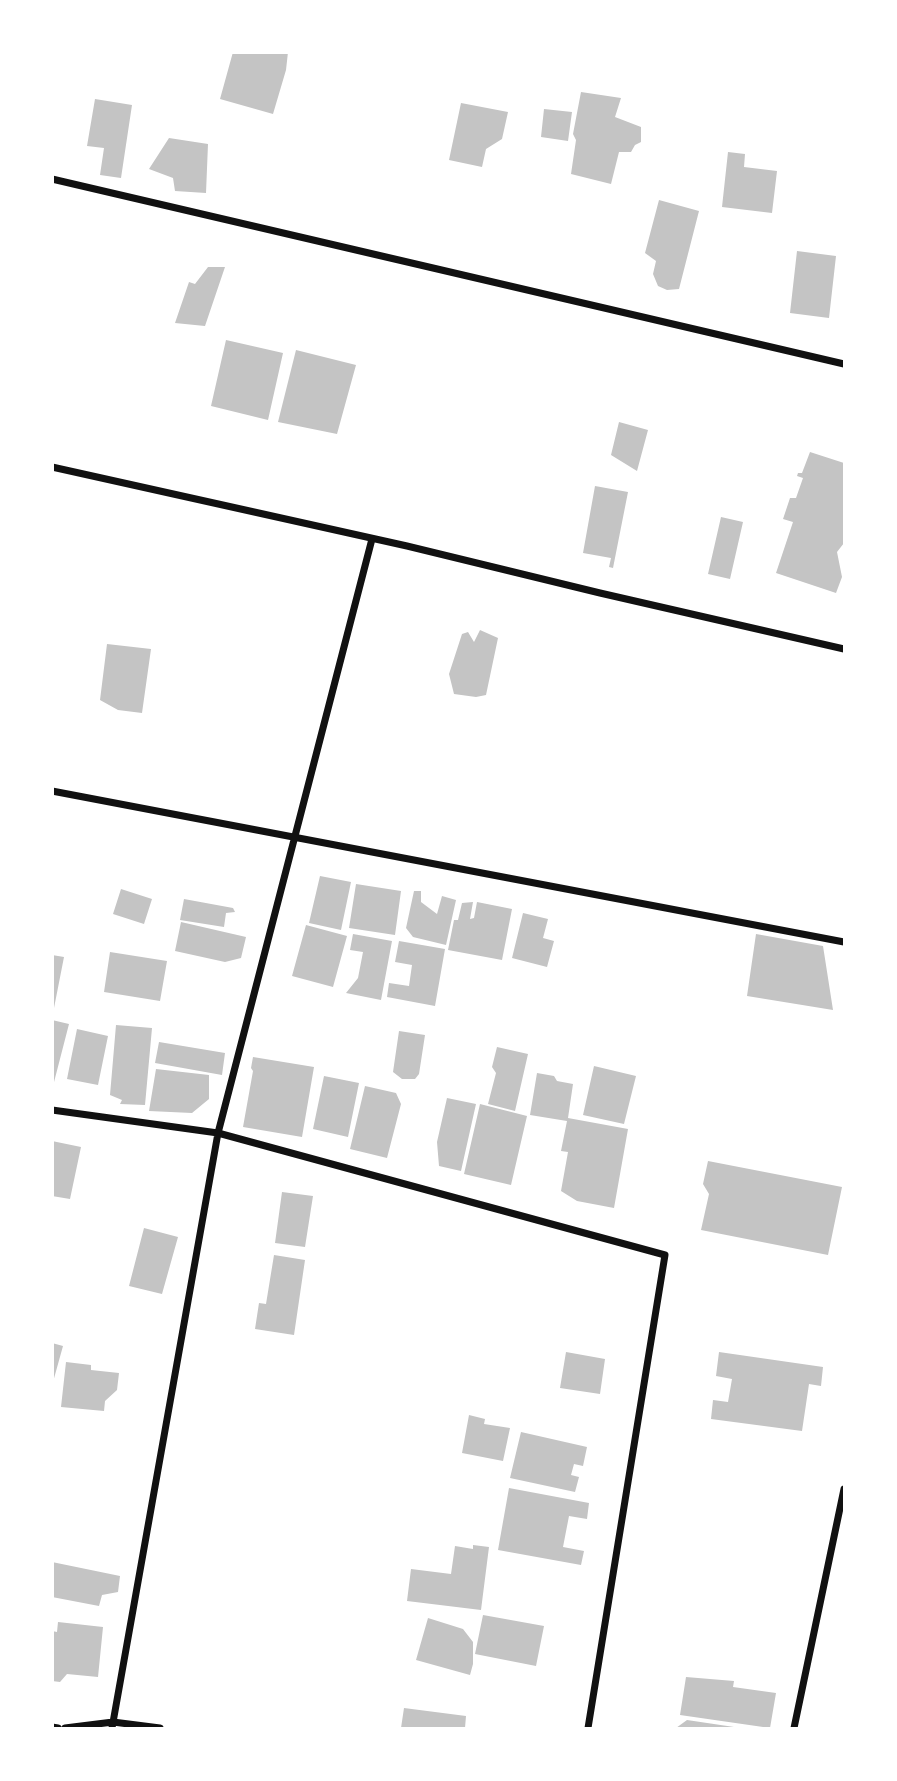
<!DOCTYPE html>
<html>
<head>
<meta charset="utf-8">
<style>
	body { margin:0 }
	#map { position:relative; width:897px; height:1781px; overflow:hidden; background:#fff; font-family:"Times New Roman",serif }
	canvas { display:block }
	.frame { position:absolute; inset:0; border:54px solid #fff; pointer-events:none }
</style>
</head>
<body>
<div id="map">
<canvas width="897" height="1781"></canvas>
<div class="frame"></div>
</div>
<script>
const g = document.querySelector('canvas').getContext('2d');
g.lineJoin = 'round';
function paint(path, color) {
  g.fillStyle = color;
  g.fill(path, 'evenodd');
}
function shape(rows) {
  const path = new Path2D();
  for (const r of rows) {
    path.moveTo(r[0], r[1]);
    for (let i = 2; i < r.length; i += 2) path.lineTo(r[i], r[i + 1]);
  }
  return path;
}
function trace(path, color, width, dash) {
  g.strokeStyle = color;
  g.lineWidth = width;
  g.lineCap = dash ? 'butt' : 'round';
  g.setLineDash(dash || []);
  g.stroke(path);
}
const building = shape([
	[233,52,288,52,286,70,273,114,220,99],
	[581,92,621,98,615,117,641,127,641,142,635,145,631,152,619,152,611,184,571,174,576,140,573,134],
	[95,99,132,105,121,178,100,175,104,148,87,146],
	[461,103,508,112,502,139,486,149,482,167,449,160],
	[544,109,572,112,568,141,541,137],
	[169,138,208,144,206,193,175,191,173,178,149,169],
	[728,152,745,154,744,167,777,171,772,213,722,207],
	[659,200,699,211,679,289,667,290,658,286,653,274,656,261,645,253],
	[797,251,836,256,829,318,790,313],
	[208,267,225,267,205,326,175,323,189,282,195,284],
	[226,340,283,353,268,420,211,406],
	[296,350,356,365,337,434,278,422],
	[619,422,648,430,637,471,611,455],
	[810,452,844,463,844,543,837,552,842,577,836,593,776,573,793,522,783,519,790,498,796,498,803,478,797,476,798,473,802,473],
	[595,486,628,492,613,568,609,567,611,558,583,553],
	[721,517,743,522,730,579,708,574],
	[480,630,498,638,486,695,476,697,454,694,449,674,462,634,468,632,474,642],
	[107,644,151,649,142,713,118,710,100,700],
	[320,876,351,882,341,930,309,923],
	[356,884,401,891,395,935,349,928],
	[121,889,152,899,144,924,113,914],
	[414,891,421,891,421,902,437,914,442,896,456,900,446,945,413,937,406,928],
	[184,899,233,908,235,912,226,913,224,927,180,920],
	[473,902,470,919,474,918,477,902,512,909,502,960,448,950,454,920,458,920,462,903],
	[523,913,548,919,543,938,554,941,547,967,512,958],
	[181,922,246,937,241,958,225,962,175,951],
	[306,925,347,936,333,987,292,976],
	[353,934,392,941,381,1000,346,993,358,978,363,952,350,950],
	[756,934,823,946,833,1010,747,996],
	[399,941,445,949,435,1006,387,997,389,983,409,986,412,965,395,962],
	[110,952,167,961,160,1001,104,992],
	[52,955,64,957,54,1008,52,1008],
	[52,1020,69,1024,53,1086,52,1086],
	[116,1025,152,1028,145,1105,120,1104,122,1100,110,1095],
	[77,1029,108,1036,98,1085,67,1079],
	[399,1031,425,1035,419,1074,415,1079,402,1079,393,1072],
	[159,1042,225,1053,222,1075,155,1063],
	[497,1047,528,1054,515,1111,488,1104,496,1073,492,1067],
	[253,1057,314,1067,302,1137,243,1127,253,1071,251,1068],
	[594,1066,636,1076,624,1124,583,1115],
	[156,1069,209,1075,209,1099,192,1113,149,1111],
	[537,1073,554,1076,557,1081,573,1084,568,1118,628,1129,614,1208,577,1201,561,1191,568,1152,561,1151,567,1121,530,1115],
	[324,1076,359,1083,348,1137,313,1129],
	[365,1086,396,1093,401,1104,387,1158,350,1149],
	[447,1098,476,1104,461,1171,439,1166,437,1142],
	[480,1104,527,1116,511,1185,464,1174],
	[52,1141,81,1147,70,1199,52,1196],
	[708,1161,842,1187,828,1255,701,1230,709,1194,703,1184],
	[282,1192,313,1196,305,1247,275,1243],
	[144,1228,178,1237,162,1294,129,1286],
	[274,1255,305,1260,294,1335,255,1329,259,1303,266,1304],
	[52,1343,63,1346,53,1382,52,1382],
	[566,1352,605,1359,600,1394,560,1388],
	[719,1352,823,1367,821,1386,809,1384,802,1431,711,1419,713,1400,728,1402,732,1379,716,1376],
	[66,1362,91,1365,91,1370,119,1373,117,1390,105,1401,104,1411,61,1407],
	[469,1415,485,1419,484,1424,510,1428,503,1461,462,1453],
	[521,1432,587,1447,583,1466,574,1464,571,1475,579,1477,575,1492,510,1478],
	[509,1488,589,1503,587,1519,569,1516,563,1547,584,1551,581,1565,498,1550],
	[473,1545,489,1547,481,1610,407,1601,411,1569,451,1574,455,1546,473,1549],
	[52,1562,120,1576,118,1592,102,1595,99,1606,52,1597],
	[483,1615,544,1626,536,1666,475,1654],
	[428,1618,463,1629,473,1642,473,1664,470,1675,416,1660],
	[58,1622,103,1627,98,1677,67,1674,60,1682,52,1681,52,1631,57,1632],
	[686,1677,734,1681,733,1687,776,1693,770,1728,680,1715],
	[404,1708,466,1716,465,1728,401,1728],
	[687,1720,734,1727,734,1728,676,1728]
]);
const minor = shape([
	[52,179,844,364],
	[52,467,407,546,600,593,844,649],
	[52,791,844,942],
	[52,1110,218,1133,665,1255,588,1728],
	[52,1727,58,1728],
	[65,1728,113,1722,160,1728],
	[112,1728,218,1133,372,539],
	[794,1728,844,1489]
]);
paint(building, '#c4c4c4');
trace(minor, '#111', 7);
</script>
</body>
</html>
